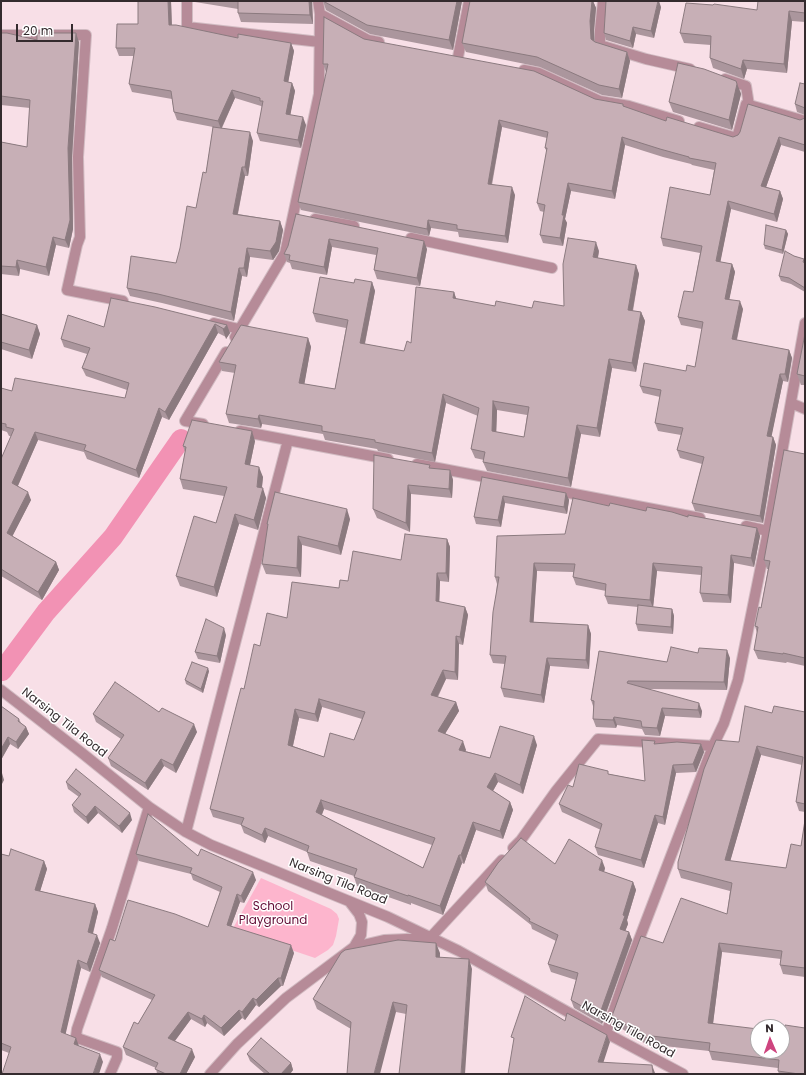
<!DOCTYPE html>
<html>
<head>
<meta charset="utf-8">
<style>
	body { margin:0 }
	#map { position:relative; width:806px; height:1075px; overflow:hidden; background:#f8dfe7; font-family:Poppins,sans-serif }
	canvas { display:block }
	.frame { position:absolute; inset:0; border:2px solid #342b2e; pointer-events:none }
	.north { position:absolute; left:750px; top:1019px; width:40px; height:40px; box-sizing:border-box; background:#fff; border:1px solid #aeaaab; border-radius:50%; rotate:358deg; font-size:11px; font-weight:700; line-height:16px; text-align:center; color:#342b2e }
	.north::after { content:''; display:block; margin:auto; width:14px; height:18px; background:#ce457f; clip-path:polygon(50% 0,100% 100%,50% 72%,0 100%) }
	.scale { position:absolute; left:16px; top:24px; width:57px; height:18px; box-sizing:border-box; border:2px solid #342b2e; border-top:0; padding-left:5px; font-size:12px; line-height:14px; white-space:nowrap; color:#342b2e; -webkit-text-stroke:3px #fff; paint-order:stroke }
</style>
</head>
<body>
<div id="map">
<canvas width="806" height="1075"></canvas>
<div class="frame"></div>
<div class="north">N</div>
<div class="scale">20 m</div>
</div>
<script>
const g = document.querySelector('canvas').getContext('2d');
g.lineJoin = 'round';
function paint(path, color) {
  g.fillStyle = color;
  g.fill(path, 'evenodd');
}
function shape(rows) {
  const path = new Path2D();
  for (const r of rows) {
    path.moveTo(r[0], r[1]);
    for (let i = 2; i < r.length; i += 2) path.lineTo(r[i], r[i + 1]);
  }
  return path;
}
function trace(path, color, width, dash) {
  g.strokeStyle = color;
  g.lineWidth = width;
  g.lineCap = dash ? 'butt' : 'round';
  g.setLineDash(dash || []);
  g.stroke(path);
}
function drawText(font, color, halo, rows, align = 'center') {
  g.font = font + ' Poppins,sans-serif';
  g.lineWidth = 3;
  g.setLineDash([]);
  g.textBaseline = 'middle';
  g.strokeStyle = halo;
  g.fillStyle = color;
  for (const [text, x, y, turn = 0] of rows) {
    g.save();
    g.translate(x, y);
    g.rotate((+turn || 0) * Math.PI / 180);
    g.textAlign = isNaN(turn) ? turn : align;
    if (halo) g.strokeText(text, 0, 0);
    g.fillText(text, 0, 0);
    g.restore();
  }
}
const green = shape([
	[261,878,331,909,337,914,339,919,336,936,333,945,328,950,315,958,232,930]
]);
const canal = shape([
	[2,671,46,612,113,537,181,439]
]);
const minor = shape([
	[187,1,187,27,320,42],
	[603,1,600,30,600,45,646,59,690,69],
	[320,14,368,40,379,42],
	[1,35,86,35,78,157,80,237,77,245,67,290,123,301],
	[458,57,469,1],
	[524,70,539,73,600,101,629,106,679,121],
	[725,79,746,86,749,105],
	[699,127,737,138,746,104,805,121],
	[315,219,354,226],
	[411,238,552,268],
	[214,323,239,329],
	[235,337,285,253,319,94,320,14,318,1],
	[791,403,805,409],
	[203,424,185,421,226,352],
	[240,431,388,459],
	[417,464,700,518],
	[746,526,768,531,805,323],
	[1,690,82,753,149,807,186,832,211,845,388,917,459,951,591,1025,683,1074],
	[186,832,288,440],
	[513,848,521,840,556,791,598,739,713,746,724,723,738,680,768,531],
	[349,901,359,914,362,922,361,935,354,947],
	[606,1033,630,963,713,746],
	[110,1074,117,1058,117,1052,80,1039,76,1036,77,1029,112,928,149,807],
	[210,1074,237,1044,286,998,354,947,384,940,430,938,502,860]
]);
const wall = shape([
	[171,1,172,25,238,38,291,43,294,51,288,82,292,83,295,91,290,115,306,125,301,148,260,141,257,133,262,107,261,106,235,98,222,128,253,141,248,176,245,176,238,214,280,221,283,230,279,251,273,260,250,257,247,277,242,276,234,321,162,303,130,296,127,288,176,263,196,208,206,173,213,127,177,120,174,112,172,99,132,92,129,84,134,56,119,56,116,48,138,24],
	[194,1,312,1,313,24,241,22,238,13,238,9,195,2],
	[323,1,462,1,453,50,370,34,326,10],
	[470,1,593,1,596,8,594,30,594,41,627,52,630,61,622,98,602,95,540,67,466,52,462,43],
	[805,1,805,22,792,21,787,73,747,69,744,79,713,68,710,58,711,45,684,43,680,33,757,10],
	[661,7,654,38,636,34,633,48,606,40,604,33],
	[1,33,37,40,79,42,72,157,73,229,69,248,56,245,49,276,20,269,19,276,1,274,1,142,27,147,30,108,1,105],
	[364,39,595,99,623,104,624,107,666,121,733,137,805,118,805,152,781,145,766,187,780,191,783,199,777,222,731,209,720,262,732,264,735,272,729,299,743,309,737,340,789,350,792,358,788,382,783,381,771,437,773,437,776,445,763,523,695,511,692,503,702,464,680,458,677,450,681,435,658,431,655,423,660,397,643,393,640,386,686,371,695,367,702,329,681,325,678,317,693,292,700,253,663,246,661,238,710,195,714,170,692,165,691,164,663,157,625,145,615,199,571,191,565,219,567,223,563,246,543,243,540,235,544,212,540,211,537,203,547,152,545,148,547,138,502,127,492,185,515,195,508,243,459,237,458,232,431,228,429,236,301,210,298,202,327,72,326,72,323,64],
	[805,84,805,115,797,112,795,104],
	[740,91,741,94,732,130,673,112,669,102],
	[296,214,427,249,420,286,377,279,374,270,376,255,332,247,327,275,292,269,290,263,287,262,284,254,288,246],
	[786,230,788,234,783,254,765,249,764,245],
	[599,251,598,258,636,265,639,274,633,311,641,312,645,321,636,372,612,368,600,437,581,434,571,487,487,471,483,462,484,460,475,458,471,449,478,416,446,403,435,462,378,451,377,449,325,440,323,434,262,424,261,428,229,423,226,414,235,373,222,371,219,362,308,338,311,347,304,384,335,389,346,328,316,322,313,313,354,283,372,282,375,291,365,344,404,351,454,292,456,299,495,306,532,308,564,306],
	[497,410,527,415,524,437,496,432],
	[794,256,805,261,805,292,791,284,781,281,779,276],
	[111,298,227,325,230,333,226,339,226,337,218,333,169,420,162,417,139,478,87,459,84,452,38,440,18,486,31,500,12,536,56,562,59,570,42,600,1,576,1,459,11,436,9,436,7,432,1,430,1,388,12,391,125,398,127,390,86,376,82,368,87,354,64,347,61,339,104,327],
	[1,314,37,325,40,334,32,359,1,349],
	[805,334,805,385,801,385,797,374],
	[255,441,250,465,263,477,262,488,266,498,258,530,239,524,217,597,180,586,176,576,216,523,224,496,183,489,180,479,185,452,183,446],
	[805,454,805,666,787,662,786,663,758,659,754,650,757,633,755,626,761,608,768,569,767,569,764,560],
	[431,468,450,470,453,480,452,498,411,494,410,532,377,518,373,509],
	[482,477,566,493,569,500,567,514,505,503,501,527,476,524,474,517],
	[609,506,688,517,757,528,760,536,754,567,734,563,731,603,703,602,700,593,701,575,657,571,653,607,672,609,674,616,673,634,638,631,636,624,638,607,608,604,605,596,606,591,576,585,573,577,573,572,537,571,533,622,588,625,591,634,589,669,550,666,544,703,504,697,501,688,505,664,493,663,490,655,497,584,495,577,565,534],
	[350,519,341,555,302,545,301,577,266,574,262,564,268,527,267,524],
	[447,539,450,547,449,582,440,581,439,602,465,607,468,615,463,645,459,644,458,680,446,679,438,697,456,702,459,711,445,733,466,750,465,751,490,758,537,745,523,794,498,782,493,791,510,802,513,810,503,839,476,830,464,864,462,863,443,915,411,903,411,905,357,886,354,877,354,876,310,861,307,852,268,836,265,843,244,833,241,825,213,817,210,809,244,689,260,646,287,618,339,588,348,581,401,560],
	[322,707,362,719,354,740,324,757,293,746,299,718,318,722],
	[324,809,432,845,423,868,322,815],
	[226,635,220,663,198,659,195,652],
	[599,651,667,662,698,653,730,658,727,690,649,689,702,711,701,718,665,716,660,736,645,735,642,729,617,725,616,728,596,727,593,719,594,709,591,700],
	[209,671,203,693,186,684,185,680],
	[1,706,19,719,21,723,26,727,29,734,18,749,10,744,1,760],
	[159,712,197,732,176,773,164,766,148,790,111,766,108,758,121,739,96,722,93,714],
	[805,712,805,812,799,811,796,802,802,765,761,755,730,861,786,868,801,846,805,821,805,977,783,974,780,965,781,959,722,952,713,1023,782,1051,805,1074,779,1074,778,1071,778,1068,712,1060,709,1051,655,1045,655,1050,616,1025,612,1016,663,943,727,914,730,891,681,878,678,869,739,742,772,713],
	[656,744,701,744,704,752,696,772,676,773,665,825,658,823,644,868,598,855,595,847,601,830,562,812,559,804,573,787,609,774,645,781],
	[66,782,132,820,122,833,98,813,88,824,74,812,72,805,79,797,68,789],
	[1,854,9,856,44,861,47,869,40,891,95,904,98,912,93,934,100,943,90,972,81,968,65,1034,79,1046,103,1062,9,1053,1,1050],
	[136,854,198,856,256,880,244,903,240,902,231,926,294,953,283,986,281,986,259,1007,256,1005,245,1020,242,1018,224,1036,207,1023,205,1027,191,1019,175,1041,195,1057,186,1074,157,1074,156,1068,126,1055,123,1047,138,1024,152,1000,102,977,99,970,115,941,208,927,220,892,193,880,191,874,139,861],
	[555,864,605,868,604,872,633,882,636,890,627,920,628,924,625,931,629,932,632,940,602,1024,574,1008,571,1000,576,980,551,972,548,964,556,941,532,929,531,925,488,891,485,882],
	[440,953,440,957,472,969,406,1014,396,1012,351,1029,317,1009,313,999],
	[247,1054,291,1063,293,1070,290,1074,265,1074,250,1061]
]);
const shadedWall = shape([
	[168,1,171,1,172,33,169,25],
	[309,1,312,1,313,24,310,15],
	[457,1,462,1,453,50,449,40],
	[592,1,593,1,596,8,594,30,595,48,591,39,590,21],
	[658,1,659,1,661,7,654,38,651,31],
	[789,11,792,21,787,73,784,64],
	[633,27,636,34,633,48,630,41],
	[76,33,79,42,72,157,73,229,69,248,65,240,68,148],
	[291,43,294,51,287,89,284,81],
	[627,52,630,61,622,98,619,89],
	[743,60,747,69,744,79,741,69],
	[736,81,740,91,741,94,732,130,729,120],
	[292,83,295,91,289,122,286,114],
	[232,90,235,98,221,129,218,121],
	[303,117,306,125,301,148,298,140],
	[499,120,502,127,490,192,488,184],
	[250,132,253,141,248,176,245,167],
	[622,137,625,145,615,199,612,191],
	[779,137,781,145,764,193,761,186],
	[242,167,245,176,236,222,233,214],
	[568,183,571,191,565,219,567,223,563,246,560,238,562,215],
	[512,187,515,195,508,243,505,236],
	[780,191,783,199,777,222,774,214],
	[728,201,731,209,719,269,716,261],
	[428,220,431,228,429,236,427,229],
	[280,221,283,230,279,251,273,260,270,251],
	[786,230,788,234,783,254,782,250],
	[53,237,56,245,49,276,46,267],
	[329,239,332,247,327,275,324,267],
	[424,241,427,249,420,286,417,278],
	[596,242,599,251,596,266,593,257],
	[247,248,250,257,247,277,244,268],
	[17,260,20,269,19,276,16,267],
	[732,264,735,272,728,306,725,299],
	[636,265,639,274,631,319,628,310],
	[239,268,242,276,234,321,231,312],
	[372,282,375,291,363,352,360,343],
	[454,292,457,301,453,298],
	[740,301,743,309,735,347,732,339],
	[641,312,645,321,636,372,632,363],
	[215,324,218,333,169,420,165,412],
	[37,325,40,334,32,359,29,350],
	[227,325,230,333,226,339,223,330],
	[308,338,311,347,303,392,299,383],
	[789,350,792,358,788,382,785,374],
	[609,359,612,368,600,437,597,428],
	[780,374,783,381,770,444,767,436],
	[443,394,446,403,435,462,432,453],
	[493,401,497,410,496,440,492,431],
	[159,408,162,417,139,478,136,470],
	[259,415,262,424,261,428,258,419],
	[577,425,581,434,571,487,568,478],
	[252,431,255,441,248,474,245,464],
	[35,432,38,440,15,492,12,483],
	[773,437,776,445,763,523,760,516],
	[259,467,263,477,261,494,263,488,266,498,258,530,254,520],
	[450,470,453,480,452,498,449,489],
	[408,485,411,494,410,532,406,523],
	[28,492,31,500,10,541,7,533],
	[566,493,569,500,567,514,564,507],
	[503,496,505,503,501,527,498,520],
	[347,509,350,519,341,555,338,546],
	[235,514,239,524,217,597,214,587],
	[757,528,760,536,754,567,751,558],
	[298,536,302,545,301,577,297,568],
	[447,539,450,547,449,582,446,573],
	[731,555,734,563,731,603,728,595],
	[56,562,59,570,42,600,38,592],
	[534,563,537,571,533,631,530,622],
	[653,563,657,571,653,608,650,600],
	[437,573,440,581,439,610,436,601],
	[465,607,468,615,463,645,460,637],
	[672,609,674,616,673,634,671,627],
	[588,625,591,634,589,669,586,660],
	[224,628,226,635,220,663,217,656],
	[456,636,459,644,458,680,455,672],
	[727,650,730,658,727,690,724,682],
	[547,658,550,666,544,703,541,695],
	[208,668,209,671,203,693,201,689],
	[443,670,446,679,434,703,431,695],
	[319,699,322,707,318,722,315,714],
	[456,702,459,711,442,739,438,731],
	[699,703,702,711,701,718,698,710],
	[662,708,665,716,660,736,657,728],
	[295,709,299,718,291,754,288,745],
	[614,717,617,725,616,728,613,720],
	[194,724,197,732,176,773,173,765],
	[26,727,29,734,18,749,16,742],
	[534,736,537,745,523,794,520,785],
	[8,737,10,744,1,760,1,749],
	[463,741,466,750,462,758,459,750],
	[701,744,704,752,696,772,693,764],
	[757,746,761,755,728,869,725,860],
	[161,759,164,766,148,790,145,783],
	[673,765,676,773,665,825,663,817],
	[2,773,4,780,1,786,1,774],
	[495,773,498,782,490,796,487,787],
	[321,800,324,809,319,821,316,812],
	[510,802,513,810,503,839,500,831],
	[95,806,98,813,88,824,86,817],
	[130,813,132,820,122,833,119,826],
	[655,815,658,823,644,868,641,860],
	[473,822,476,830,464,864,461,855],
	[265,828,268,836,265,843,262,835],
	[459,855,462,863,443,915,440,906],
	[602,860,605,868,602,879,599,870],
	[44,861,47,869,38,898,35,890],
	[253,872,256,880,244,903,241,896],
	[633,882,636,890,627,920,628,924,623,937,620,929,623,915],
	[237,894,240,902,229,932,227,925],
	[95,904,98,912,91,940,88,932],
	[629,932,632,940,602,1024,599,1016],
	[97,935,100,943,90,972,87,964],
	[436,943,440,953,439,967,436,957],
	[719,943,722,952,712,1032,708,1023],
	[291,945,294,953,283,986,281,978],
	[469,959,472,969,465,1074,461,1074],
	[78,960,81,968,64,1041,61,1032],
	[278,978,281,986,259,1007,256,1000],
	[253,998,256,1005,245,1020,242,1012],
	[393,1002,396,1012,380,1074,374,1074],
	[239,1010,242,1018,224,1036,221,1028],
	[188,1012,191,1019,171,1046,168,1038],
	[204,1015,207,1023,205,1027,202,1019],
	[607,1035,610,1042,601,1070,598,1062],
	[652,1036,655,1045,655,1050,652,1041],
	[76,1038,79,1046,74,1044],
	[192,1049,195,1057,186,1074,180,1074],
	[100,1054,103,1062,99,1074,93,1074],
	[291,1063,293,1070,290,1074,281,1074],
	[652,1065,655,1073,655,1074,653,1074]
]);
const building = shape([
	[138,1,168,1,169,25,176,25,238,38,238,34,291,43,284,81,292,83,286,114,303,117,298,140,257,133,263,101,260,101,260,98,232,90,218,121,174,112,171,91,129,84,135,48,116,48,117,24,138,24,138,1],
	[238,1,309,1,310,15,238,13,238,1],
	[323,1,457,1,449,40,367,25,323,1],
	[470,1,592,1,590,21,591,39,595,42,627,52,619,89,599,85,537,57,462,43,470,1],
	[606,1,658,1,651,31,633,27,630,41,604,33,606,1],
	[758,1,805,1,805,13,789,11,784,64,743,60,741,69,710,58,711,36,680,33,686,3,713,5,714,4,757,10,758,1],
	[324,17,364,39,534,71,595,99,623,104,623,106,666,121,667,117,733,137,738,135,740,132,748,104,800,120,805,118,805,145,779,137,761,186,780,191,774,214,728,201,716,261,732,264,725,299,740,301,732,339,789,350,785,374,780,374,767,436,773,437,760,516,692,503,704,457,677,450,683,428,655,423,661,390,640,386,644,363,686,371,687,365,695,367,703,322,678,317,684,291,693,292,702,246,661,238,670,187,710,195,716,163,689,158,689,157,660,149,622,137,612,191,568,183,562,215,564,215,560,238,540,235,545,205,537,203,547,148,545,148,548,132,499,120,488,184,512,187,505,236,457,229,457,225,428,220,427,229,298,202,328,64,323,64,324,17],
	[1,33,7,33,37,40,37,33,76,33,68,148,70,220,65,240,53,237,46,267,17,260,16,267,1,266,1,142,27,147,30,100,1,96,1,33],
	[678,63,704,69,736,81,737,84,729,120,669,102,678,63],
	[800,83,805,84,805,108,795,104,800,83],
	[213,127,250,132,245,167,242,167,233,214,280,221,276,242,270,251,247,248,244,268,239,268,231,312,158,294,127,288,131,256,176,263,180,248,187,206,196,208,203,172,206,173,213,127],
	[296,214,424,241,417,278,374,270,378,248,329,239,324,267,289,260,290,255,284,254,288,246,296,214],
	[766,225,786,230,782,250,764,245,766,225],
	[568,238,596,242,593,257,636,265,628,310,641,312,632,363,609,359,597,428,577,425,568,478,483,462,485,452,471,449,479,408,443,394,432,453,375,442,375,440,322,431,322,426,259,415,258,419,226,414,236,365,219,362,241,325,308,338,299,383,335,389,348,320,313,313,320,277,354,283,355,279,372,282,360,343,404,351,407,341,411,343,416,287,454,292,453,298,495,306,496,301,532,308,534,301,564,306,563,264,568,238],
	[493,401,529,407,524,437,492,431,493,401],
	[785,251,794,256,804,259,803,262,805,263,805,288,789,278,779,276,785,251],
	[111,298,155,307,227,325,223,330,224,329,215,324,165,412,159,408,136,470,84,450,86,445,35,432,12,483,28,492,7,533,56,562,38,592,1,569,1,459,14,429,6,427,6,424,1,423,1,388,12,391,15,378,125,398,129,383,82,368,90,348,61,339,68,315,104,327,111,298],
	[1,314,37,325,29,350,1,342,1,314],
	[805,334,805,376,797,374,805,334],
	[192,420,252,431,245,464,259,467,257,487,263,488,254,520,235,514,214,587,176,576,194,516,216,523,227,487,180,479,186,447,183,446,192,420],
	[784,450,805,454,805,658,783,653,783,654,754,650,758,627,755,626,759,607,761,608,770,561,764,560,784,450],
	[374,455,430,465,429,468,450,470,449,489,408,485,406,523,373,509,374,455],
	[482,477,566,493,564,507,503,496,498,520,474,517,482,477],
	[275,492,347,509,338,546,298,536,297,568,262,564,268,524,267,524,275,492],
	[573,498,609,506,610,503,646,511,647,507,672,512,688,517,688,515,757,528,751,558,731,555,728,595,700,593,702,567,653,563,650,600,605,596,606,584,573,577,575,564,534,563,530,622,588,625,586,660,547,658,541,695,501,688,506,656,490,655,493,612,499,577,495,577,497,536,565,534,573,498],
	[405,534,447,539,446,573,437,573,436,601,465,607,460,637,456,636,455,672,443,670,431,695,456,702,438,731,463,741,459,750,490,758,500,726,534,736,520,785,495,773,487,787,510,802,500,831,473,822,461,855,459,855,440,906,408,895,408,896,354,877,357,869,307,852,309,846,265,828,262,835,241,825,244,818,210,809,237,703,241,688,244,689,254,644,260,646,267,613,287,618,292,582,339,588,340,580,348,581,353,551,401,560,405,534],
	[319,699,365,712,354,740,330,733,324,757,288,745,295,709,315,714,319,699],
	[321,800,435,838,423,868,316,812,321,800],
	[638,605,672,609,671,627,636,624,638,605],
	[206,619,224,628,217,656,195,652,206,619],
	[671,647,698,653,699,648,727,650,724,682,628,681,627,683,699,703,698,710,662,708,657,728,642,727,641,721,614,717,613,720,593,719,594,701,591,700,599,651,667,662,671,647],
	[192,662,208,668,201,689,185,680,192,662],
	[115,682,159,712,162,708,194,724,173,765,161,759,145,783,108,758,124,735,93,714,115,682],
	[1,706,19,719,18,721,26,727,16,742,8,737,1,749,1,706],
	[745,706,772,713,774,706,805,712,805,804,796,802,803,757,757,746,725,860,786,868,791,844,801,846,805,820,805,968,780,965,782,951,719,943,708,1023,758,1029,758,1051,782,1051,782,1032,784,1032,785,1025,805,1028,805,1074,799,1074,778,1071,779,1060,709,1051,710,1043,652,1036,652,1041,612,1016,641,936,663,943,681,898,727,914,732,883,678,869,678,862,704,769,716,740,739,742,745,706],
	[642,740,655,741,654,744,677,742,701,744,693,764,673,765,663,817,655,815,641,860,595,847,602,824,559,804,568,785,573,787,579,764,608,771,608,774,645,781,642,740],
	[76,769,130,813,119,826,95,806,86,817,72,805,81,794,66,782,76,769],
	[148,814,198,856,201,849,253,872,241,896,237,894,227,925,291,945,281,978,278,978,256,1000,253,998,242,1012,239,1010,221,1028,204,1015,202,1019,188,1012,168,1038,192,1049,180,1074,166,1074,155,1069,158,1063,123,1047,134,1022,138,1024,155,995,99,970,110,939,115,941,128,900,175,914,208,927,222,887,190,873,192,868,136,854,148,814],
	[521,838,555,864,569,839,602,860,599,870,633,882,623,915,625,916,620,929,629,932,599,1016,571,1000,578,973,548,964,558,935,529,921,530,919,485,882,498,863,521,838],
	[11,849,44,861,35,890,95,904,88,932,97,935,87,964,78,960,61,1032,76,1038,74,1044,100,1054,93,1074,2,1074,11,1047,1,1043,1,854,9,856,11,849],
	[398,940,436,943,436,957,469,959,461,1074,399,1074,407,1005,393,1002,374,1074,347,1074,351,1022,313,999,341,953,345,950,398,940],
	[525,996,565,1021,567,1013,607,1035,598,1062,652,1065,653,1074,508,1074,514,1038,511,1037,525,996],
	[261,1038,291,1063,281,1074,270,1074,247,1054,261,1038]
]);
const streetNames = [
	["Narsing Tila Road",64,723,38],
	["Narsing Tila Road",338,882,22],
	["Narsing Tila Road",628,1030,29]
];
const parkNames = [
	["School",273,907],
	["Playground",273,921]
];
paint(green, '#fdb5cd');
trace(canal, '#f292b4', 20);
trace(minor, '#d1bbc2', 12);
trace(minor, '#b68b98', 10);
paint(wall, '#ab969d');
paint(shadedWall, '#8b7a7f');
paint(building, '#c7afb6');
trace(building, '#8b7a7f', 1);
drawText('12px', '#342b2e', '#fff', streetNames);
drawText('12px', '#610b35', '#fff', parkNames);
</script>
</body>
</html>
